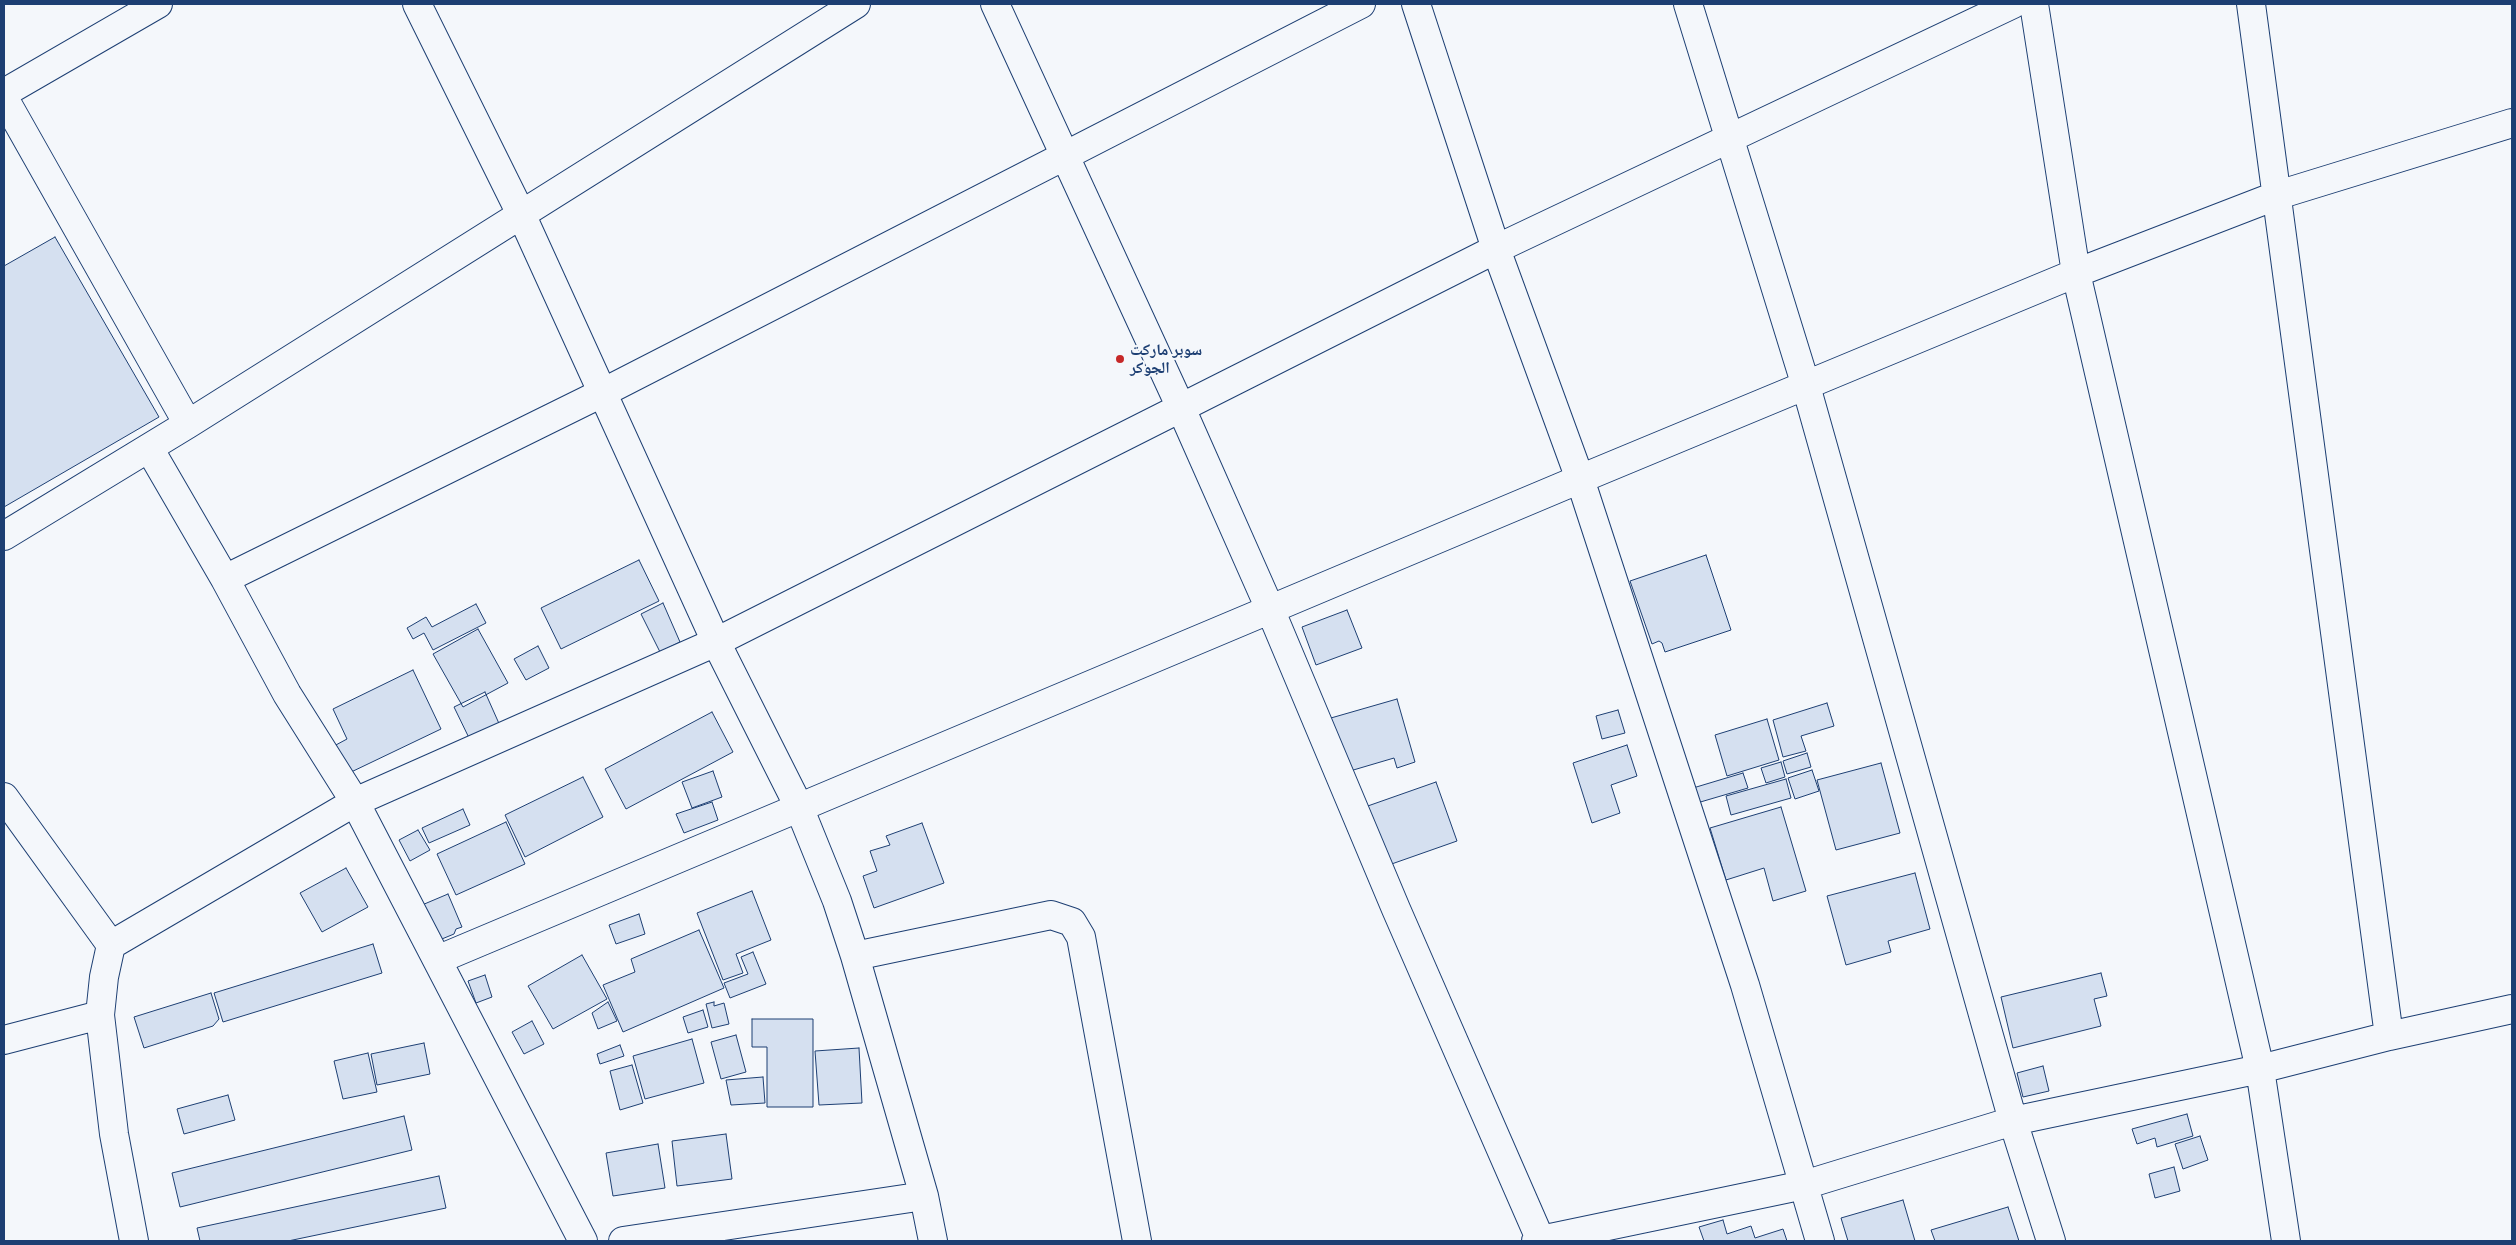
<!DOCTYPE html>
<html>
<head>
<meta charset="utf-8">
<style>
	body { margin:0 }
	#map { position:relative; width:2516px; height:1245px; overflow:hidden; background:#f4f7fb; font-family:Lora,serif }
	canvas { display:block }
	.frame { position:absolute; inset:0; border:5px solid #1d3f73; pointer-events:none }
</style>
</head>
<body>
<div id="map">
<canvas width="2516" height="1245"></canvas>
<div class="frame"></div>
</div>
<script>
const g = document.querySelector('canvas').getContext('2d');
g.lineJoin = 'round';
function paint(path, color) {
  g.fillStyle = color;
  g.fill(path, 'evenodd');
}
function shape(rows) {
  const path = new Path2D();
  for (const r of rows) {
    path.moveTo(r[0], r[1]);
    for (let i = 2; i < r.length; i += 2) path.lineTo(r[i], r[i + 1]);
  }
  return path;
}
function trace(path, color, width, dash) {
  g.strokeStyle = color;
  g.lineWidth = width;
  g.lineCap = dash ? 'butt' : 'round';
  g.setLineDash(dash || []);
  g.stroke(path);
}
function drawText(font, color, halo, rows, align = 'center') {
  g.font = font + ' Lora,"Noto Naskh Arabic",serif';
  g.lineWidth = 4;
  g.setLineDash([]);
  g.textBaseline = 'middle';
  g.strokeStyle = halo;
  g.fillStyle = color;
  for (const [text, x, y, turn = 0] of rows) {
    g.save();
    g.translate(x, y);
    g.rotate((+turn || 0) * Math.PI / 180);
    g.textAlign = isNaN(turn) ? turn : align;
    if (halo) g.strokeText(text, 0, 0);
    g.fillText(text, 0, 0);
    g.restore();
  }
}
const building = shape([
	[55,237,159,417,4,507,4,266,55,237],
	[1706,555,1731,630,1665,652,1662,643,1659,641,1652,644,1630,581,1706,555],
	[639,560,659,601,561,649,541,608,639,560],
	[663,603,680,642,660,652,641,614,663,603],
	[476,604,486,623,433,650,424,633,413,639,407,628,426,617,432,627,476,604],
	[1347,610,1362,648,1316,665,1302,627,1347,610],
	[478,629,508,683,463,707,433,654,478,629],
	[538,646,549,668,526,680,514,659,538,646],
	[413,670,441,729,347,774,334,746,347,739,333,709,413,670],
	[485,692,501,728,471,742,454,707,485,692],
	[1397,699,1415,762,1397,768,1394,758,1333,776,1317,722,1397,699],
	[1827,703,1834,726,1801,736,1806,751,1783,757,1773,720,1827,703],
	[1618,710,1625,733,1602,739,1596,716,1618,710],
	[712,712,733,752,626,809,605,769,712,712],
	[1767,719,1779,760,1727,776,1715,735,1767,719],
	[1627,745,1637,776,1611,785,1620,813,1592,823,1573,763,1627,745],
	[1807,753,1811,767,1787,774,1783,761,1807,753],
	[1781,762,1785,777,1766,783,1761,768,1781,762],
	[1881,763,1900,833,1836,850,1817,780,1881,763],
	[1812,770,1819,791,1795,799,1788,778,1812,770],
	[713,771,722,797,692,808,682,782,713,771],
	[1743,773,1748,788,1697,803,1693,788,1743,773],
	[583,777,603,817,525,857,505,815,583,777],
	[1786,779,1791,798,1731,815,1726,796,1786,779],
	[1436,782,1457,841,1366,873,1345,814,1436,782],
	[712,802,718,820,684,833,676,814,712,802],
	[1781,807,1806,891,1773,901,1764,868,1726,880,1710,828,1781,807],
	[463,809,470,825,429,843,422,828,463,809],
	[506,822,525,864,456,895,437,854,506,822],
	[922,823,944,883,874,908,863,876,877,871,870,851,890,845,886,836,922,823],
	[418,830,430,850,410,861,399,840,418,830],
	[346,868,368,907,322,932,300,893,346,868],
	[1915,873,1930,929,1888,941,1891,952,1846,965,1827,896,1915,873],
	[752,891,771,940,736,954,743,973,723,980,697,913,752,891],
	[448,894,462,927,456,929,454,934,437,941,422,905,448,894],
	[639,914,645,934,616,944,609,925,639,914],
	[699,930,724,988,623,1032,603,985,635,972,631,959,699,930],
	[373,944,382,973,223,1022,214,993,373,944],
	[753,952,766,984,730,998,724,983,748,974,741,957,753,952],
	[582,955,607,999,553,1029,528,986,582,955],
	[2101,973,2107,996,2094,999,2101,1026,2013,1048,2001,997,2101,973],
	[485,975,492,997,476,1003,468,981,485,975],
	[211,993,219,1019,213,1026,144,1048,134,1017,211,993],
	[608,1002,617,1021,598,1029,592,1013,608,1002],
	[714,1002,714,1006,724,1003,729,1024,712,1028,706,1004,714,1002],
	[703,1010,708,1027,688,1033,683,1017,703,1010],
	[752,1019,813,1019,813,1107,767,1107,767,1047,752,1047,752,1019],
	[532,1021,544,1044,524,1054,512,1032,532,1021],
	[736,1035,746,1072,721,1079,711,1042,736,1035],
	[692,1039,704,1083,645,1099,633,1056,692,1039],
	[424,1043,430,1074,377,1085,371,1054,424,1043],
	[620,1045,624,1056,600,1064,597,1054,620,1045],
	[859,1048,862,1103,819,1105,815,1051,859,1048],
	[368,1053,377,1092,343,1099,334,1061,368,1053],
	[632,1065,643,1103,620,1110,610,1071,632,1065],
	[2043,1066,2049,1091,2023,1097,2017,1073,2043,1066],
	[763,1077,765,1103,731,1105,726,1080,763,1077],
	[228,1095,235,1120,184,1134,177,1109,228,1095],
	[2187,1114,2193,1136,2157,1147,2155,1138,2137,1144,2132,1129,2187,1114],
	[404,1116,412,1150,180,1207,172,1173,404,1116],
	[726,1134,732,1179,677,1186,672,1141,726,1134],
	[2200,1136,2208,1160,2183,1169,2175,1144,2200,1136],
	[658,1144,665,1188,613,1196,606,1153,658,1144],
	[2174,1167,2180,1191,2155,1198,2149,1174,2174,1167],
	[439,1176,446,1208,288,1241,200,1241,197,1228,439,1176],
	[1903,1200,1915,1241,1848,1241,1841,1218,1903,1200],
	[2008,1207,2019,1241,1935,1241,1931,1230,2008,1207],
	[1723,1220,1727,1234,1751,1226,1755,1238,1783,1229,1787,1241,1704,1241,1699,1227,1723,1220]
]);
const street = shape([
	[417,4,522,216,716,642,799,807,837,901,855,956,924,1196,933,1241],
	[995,4,1181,408,1270,609,1396,909,1541,1241],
	[1416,4,1496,249,1580,479,1745,985,1820,1241],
	[1688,4,1806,386,2013,1121,2051,1241],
	[2034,4,2076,273,2260,1069,2286,1241],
	[2251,4,2389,1036],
	[4,93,158,4],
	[4,98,188,424],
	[149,448,225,579,287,694,355,802,583,1241],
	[4,536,188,424,856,4],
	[225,579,604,392,1361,4],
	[4,797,111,945,104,977,100,1015,114,1134,134,1241],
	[111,945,355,802,716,642,1496,249,2013,4],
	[855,956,1051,915,1072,922,1081,937,1137,1241],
	[437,960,1580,479,2076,273,2278,195,2512,123],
	[4,1040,100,1015],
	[623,1241,924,1196],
	[1536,1241,1804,1185,2013,1121,2260,1069,2389,1036,2512,1009]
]);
const markers = [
	[1120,359,5,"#c62828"]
];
const poiNames = [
	["سوبر ماركت",1130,350],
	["الجوكر",1130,368]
];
paint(building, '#d5e0f0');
trace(building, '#1d3f73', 1);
trace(street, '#1d3f73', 30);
trace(street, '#f4f7fb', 28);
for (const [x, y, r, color] of markers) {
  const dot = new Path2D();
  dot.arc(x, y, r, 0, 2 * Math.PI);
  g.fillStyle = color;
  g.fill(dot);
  trace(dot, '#f4f7fb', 2);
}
drawText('bold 16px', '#1d3f73', '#f4f7fb', poiNames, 'left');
</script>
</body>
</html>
